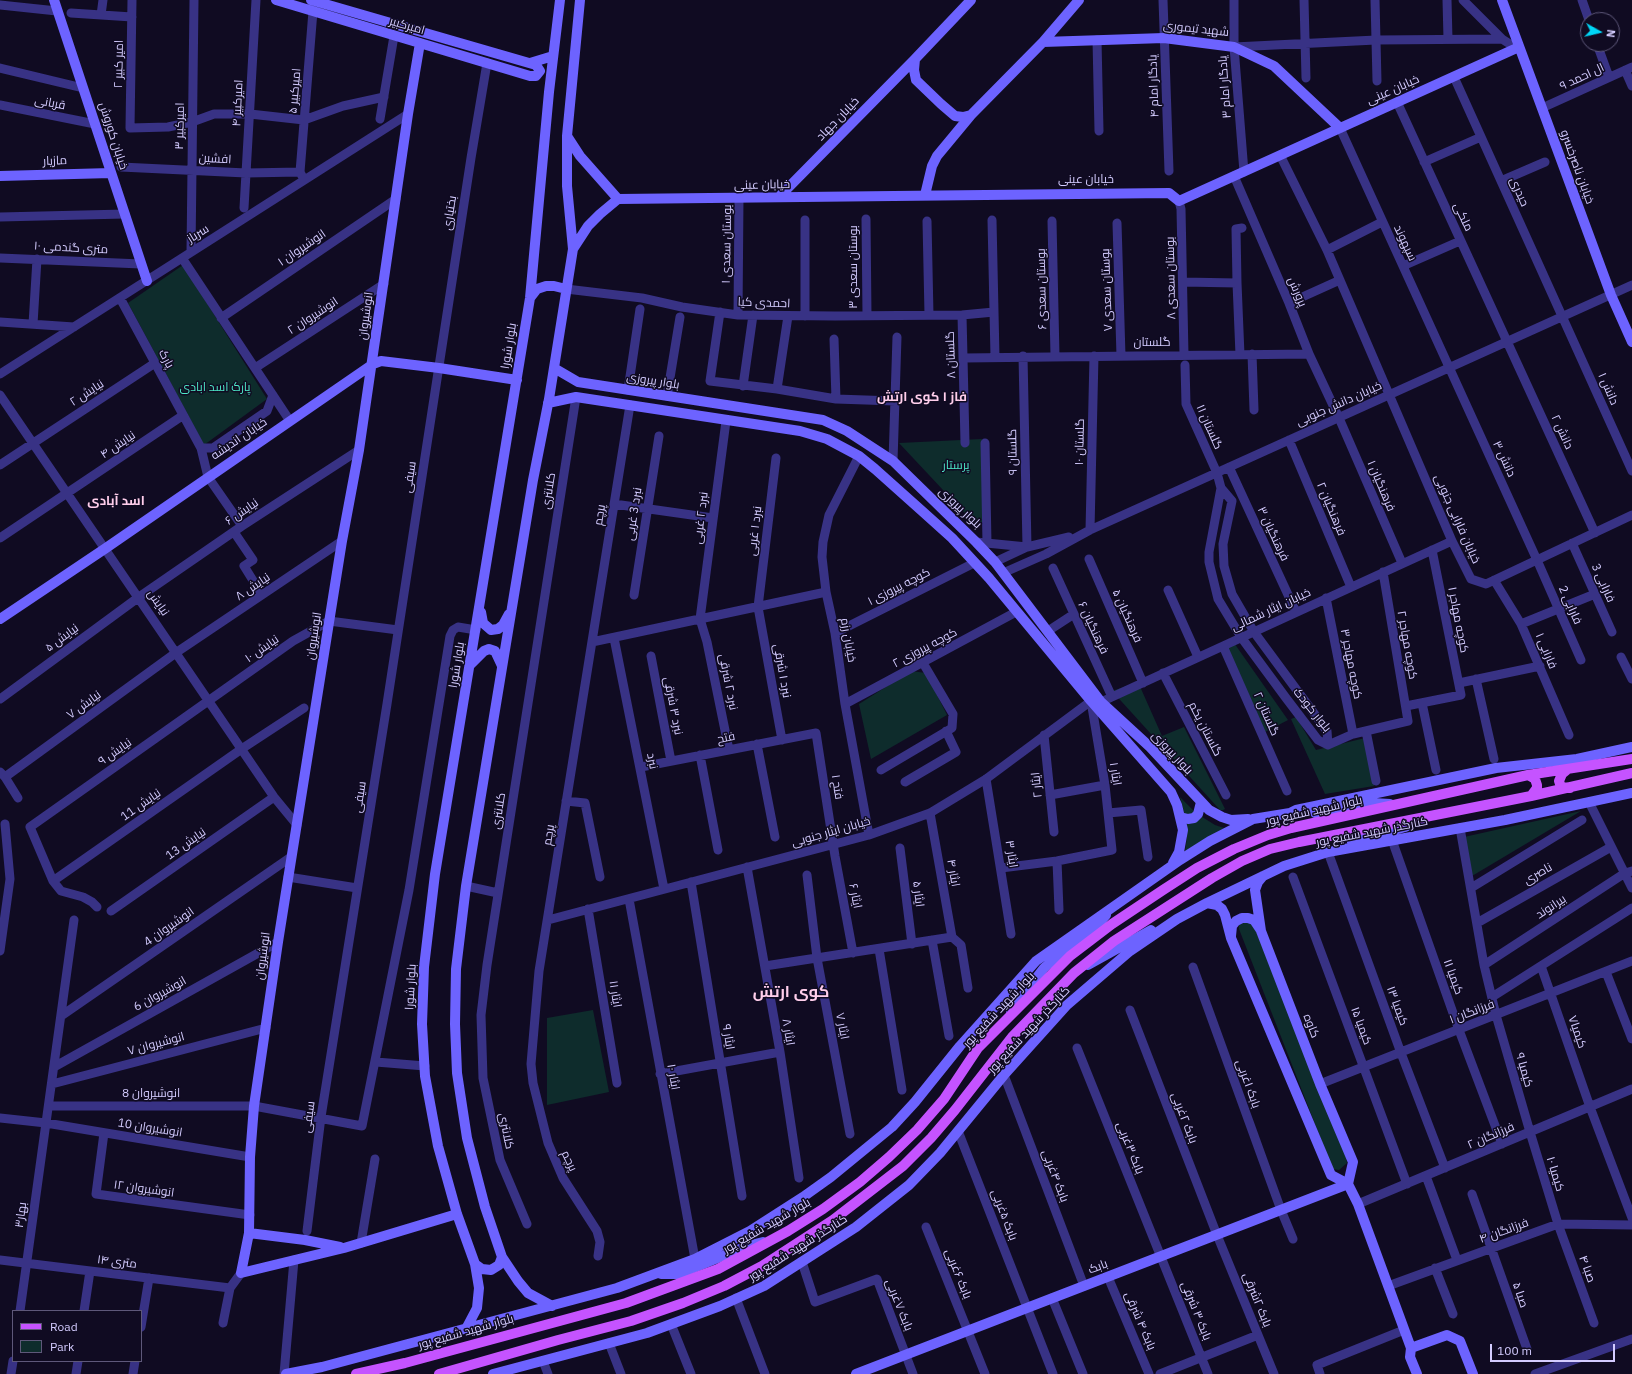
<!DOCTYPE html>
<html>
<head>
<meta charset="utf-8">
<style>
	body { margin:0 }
	#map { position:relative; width:1632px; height:1374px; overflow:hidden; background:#100b22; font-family:"IBM Plex Sans",sans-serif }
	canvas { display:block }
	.legend { position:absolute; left:12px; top:1310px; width:130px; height:52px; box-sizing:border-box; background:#100b22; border:1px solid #5e587a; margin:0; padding:5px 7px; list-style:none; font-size:12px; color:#d4ccff }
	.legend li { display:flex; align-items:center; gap:8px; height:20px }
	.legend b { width:20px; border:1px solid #5e587a }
	.north { position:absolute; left:1580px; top:12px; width:40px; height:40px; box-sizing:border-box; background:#100b22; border:1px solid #5e587a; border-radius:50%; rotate:98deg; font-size:11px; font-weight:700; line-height:16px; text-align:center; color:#d4ccff }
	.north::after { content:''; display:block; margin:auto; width:14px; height:18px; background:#00d6f7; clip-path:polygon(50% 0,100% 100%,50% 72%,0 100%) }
	.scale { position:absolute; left:1490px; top:1344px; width:125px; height:18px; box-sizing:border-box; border:2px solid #d4ccff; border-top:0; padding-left:5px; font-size:12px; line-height:14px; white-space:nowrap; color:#d4ccff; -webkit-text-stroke:3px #100b22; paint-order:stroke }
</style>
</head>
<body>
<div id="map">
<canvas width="1632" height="1374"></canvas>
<ul class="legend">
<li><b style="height:5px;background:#c553ff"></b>Road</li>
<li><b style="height:11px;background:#0e2c2c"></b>Park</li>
</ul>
<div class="north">N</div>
<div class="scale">100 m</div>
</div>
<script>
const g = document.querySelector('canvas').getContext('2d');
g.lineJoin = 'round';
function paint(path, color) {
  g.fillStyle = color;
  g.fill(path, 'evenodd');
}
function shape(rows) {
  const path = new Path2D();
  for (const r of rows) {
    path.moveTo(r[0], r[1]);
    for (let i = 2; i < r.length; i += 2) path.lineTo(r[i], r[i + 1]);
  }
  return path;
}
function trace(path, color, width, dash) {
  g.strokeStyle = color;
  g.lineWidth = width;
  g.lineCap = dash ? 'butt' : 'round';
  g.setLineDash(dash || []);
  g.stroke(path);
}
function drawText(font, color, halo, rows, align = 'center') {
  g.font = font + ' "IBM Plex Sans",Cairo,sans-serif';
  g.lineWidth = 3;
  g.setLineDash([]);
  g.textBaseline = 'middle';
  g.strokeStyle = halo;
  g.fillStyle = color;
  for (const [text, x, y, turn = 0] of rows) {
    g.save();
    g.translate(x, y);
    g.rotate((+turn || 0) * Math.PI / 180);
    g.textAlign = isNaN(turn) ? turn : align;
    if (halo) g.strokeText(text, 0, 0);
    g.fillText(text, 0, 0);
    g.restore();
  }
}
const green = shape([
	[183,265,267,399,204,445,128,303],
	[982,439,983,522,973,522,899,443],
	[1232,640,1288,720,1265,732,1224,643],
	[911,671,926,673,947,715,871,759,859,704],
	[1138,682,1162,736,1184,727,1225,809,1223,810,1220,810,1112,691],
	[1296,717,1316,750,1365,738,1374,786,1325,794,1291,719],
	[1180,797,1195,812,1195,813,1185,816],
	[1581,811,1472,876,1464,837],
	[1199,815,1215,825,1224,828,1185,852,1187,837,1184,824,1193,823],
	[1252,921,1346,1156,1347,1163,1339,1170,1333,1169,1331,1165,1239,929,1239,924],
	[593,1010,609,1092,547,1105,547,1018]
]);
const street = shape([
	[132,0,130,128,168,127,192,122,214,114,250,114,304,120,343,106,384,97],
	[1163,0,1169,171],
	[1234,0,1234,47,1244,172],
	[1304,0,1306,78],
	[1375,0,1377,81],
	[1447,0,1448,39],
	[1463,0,1502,39],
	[1582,0,1589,20],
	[0,5,57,11],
	[71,13,132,17],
	[101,15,103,0],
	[1097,40,1099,131],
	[1597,44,1609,77],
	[1234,47,1376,40,1502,39,1516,48],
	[0,68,83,88],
	[1625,70,1632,86],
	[1454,77,1632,471],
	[1397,102,1595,533],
	[0,105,95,124],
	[1542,108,1632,67],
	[380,119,394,36],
	[1340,128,1537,560,1581,660],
	[1280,155,1327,250,1452,541,1471,579,1486,584,1632,515],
	[1424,162,1481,137],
	[121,167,246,173,300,172,304,180],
	[300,172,313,11],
	[1234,176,1289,303,1309,354,1339,418,1402,563],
	[1501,181,1545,162],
	[1179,201,1181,209,1184,355],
	[244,208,256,0],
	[0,217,125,214],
	[866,219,867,315],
	[805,220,805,316],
	[992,220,995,357],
	[927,221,929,315],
	[1052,221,1055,356],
	[1117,223,1121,356],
	[1327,250,1382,222],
	[191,252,194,0],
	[0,258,141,264],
	[182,258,290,421],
	[1403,266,1460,241],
	[1183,282,1237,283,1240,355],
	[1237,283,1236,229,1242,228],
	[566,289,642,298,682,307,738,315,835,316,962,315,994,312],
	[120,298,201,448,208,477,242,526],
	[1289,303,1340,280],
	[720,312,710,381,777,389,836,399,895,401],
	[738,315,739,198],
	[962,315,965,443],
	[221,318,396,199],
	[0,322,74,327],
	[33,324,37,259],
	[834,339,836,399],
	[1252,354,1254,410],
	[964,358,1309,354],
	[1185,365,1186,404,1217,473,1221,488,1209,552,1209,562,1218,599,1241,637,1286,698,1318,740,1328,745],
	[255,368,384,284],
	[0,374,408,114],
	[743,386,753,315],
	[777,389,788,316],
	[628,390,640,309],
	[0,395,274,797,297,825],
	[667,396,680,317],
	[726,421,700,619,707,642,729,750],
	[1289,440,1351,587],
	[985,443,987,543],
	[201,448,213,448,267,411,273,395],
	[859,456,829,515,823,542,822,557,826,592,835,633,845,704,869,835],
	[776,458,758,607,782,740],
	[893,461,897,337],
	[0,465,155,363],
	[1229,467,1296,612],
	[1221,488,1232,501,1223,544,1224,566,1232,594,1254,632,1327,731,1328,745],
	[614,504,713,518],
	[1090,530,1094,356],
	[234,532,253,560,244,566,262,595],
	[0,538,182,416],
	[976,542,1027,547,1023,356],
	[1572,543,1612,632],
	[1089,559,1143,683],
	[995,562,1027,547,1069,537],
	[1053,568,1112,697],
	[1003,573,1046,554,1090,530,1632,285],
	[1494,580,1521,624,1569,735],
	[1168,590,1198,657],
	[634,595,659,436],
	[1326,598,1353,734],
	[1521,624,1595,594],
	[1048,631,1074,614],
	[835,633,974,563],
	[614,638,664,889],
	[592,642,826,592],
	[1223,646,1287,791],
	[651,656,671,761],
	[1621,657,1632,679],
	[1163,673,1226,795],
	[1476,679,1494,759],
	[1459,683,1540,666],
	[0,699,139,597,242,526,359,450],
	[1101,702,1452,541],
	[1422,703,1436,770],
	[845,704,1016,612],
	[1406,706,1461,695,1432,550],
	[1366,731,1376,781],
	[1044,735,1054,832],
	[757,744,775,837],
	[1328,745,1353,734,1408,721,1383,572],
	[700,755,718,850],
	[641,767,816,733,835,856,853,953],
	[881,770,952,728,953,714,923,663],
	[0,772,5,777,18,798],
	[5,777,177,652,342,541],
	[986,779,1011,934],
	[905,782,956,752,946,731],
	[1050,795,1105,785],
	[566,801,585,803,600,877],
	[1589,802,1632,888],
	[930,813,952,937],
	[1108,813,1141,810,1148,857],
	[1460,828,1484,965,1625,873,1632,871],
	[1392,840,1459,1030,1502,1144],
	[900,848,912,944],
	[1328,852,1401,1053,1445,1168],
	[1057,861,1059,910],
	[747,867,780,1052,799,1178],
	[807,875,817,958,850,1134],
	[288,877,357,888],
	[1293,877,1407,1184],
	[53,881,243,748,304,708],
	[691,882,742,1196],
	[466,886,498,893],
	[1471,888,1582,820],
	[629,899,695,1259],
	[97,907,92,902,83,897,61,891,53,881,30,827,293,641,329,621,398,630],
	[588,909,617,1083],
	[111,911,274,797],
	[548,920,869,835,930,813,986,779,1091,701,1105,785,1112,850,1057,861,1001,868],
	[1477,923,1611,847],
	[952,937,961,945,968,988],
	[932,940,949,1036],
	[879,949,902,1090],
	[0,951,10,879,5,824],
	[1484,965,1496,1015,1530,1132,1558,1224,1594,1323],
	[765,966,952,937],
	[1541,966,1590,1107,1632,1218],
	[1193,967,1281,1210,1293,1239],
	[1606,972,1632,1039],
	[1492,997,1632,908],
	[1130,1010,1217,1235,1274,1374],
	[61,1016,291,857],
	[1077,1048,1208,1374],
	[376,1062,425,1066],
	[54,1067,278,942],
	[660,1074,780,1052],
	[1004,1075,1084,1286],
	[52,1084,266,1028],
	[1320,1084,1632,961],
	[49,1106,254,1106,362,1126,409,890,450,636,453,630,458,627,476,630],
	[0,1118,46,1123,250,1157],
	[958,1131,1053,1374],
	[104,1133,96,1194,250,1215],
	[1426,1176,1457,1260],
	[1472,1194,1527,1349],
	[1358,1204,1632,1089],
	[527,1224,500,1160,483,1078,481,1015,487,965,576,397],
	[926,1227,985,1374],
	[307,1231,321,1117,387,704,471,158,487,63],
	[361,1243,375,1159],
	[598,1256,600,1242,597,1231,563,1178,548,1143,533,1083,531,1064,539,971,630,405],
	[0,1260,230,1288],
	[802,1262,815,1302,877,1279,913,1374],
	[1435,1268,1453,1314],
	[1108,1277,1149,1374],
	[1388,1286,1558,1224,1632,1225],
	[736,1298,765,1374],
	[1052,1298,1083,1374],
	[20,1311,74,920],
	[84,1311,90,1271],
	[223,1323,230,1288,241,1273],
	[671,1324,691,1374],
	[141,1327,149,1278],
	[609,1343,621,1374],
	[543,1361,548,1374],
	[11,1374,13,1361],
	[76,1374,78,1361],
	[133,1374,135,1361],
	[284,1374,294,1260],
	[1160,1374,1258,1335],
	[1320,1374,1317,1365,1404,1330],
	[1535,1374,1632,1339]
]);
const secondary = shape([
	[54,0,147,281],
	[276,0,530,76,536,76,540,71,536,65,311,0],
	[971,0,915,59,914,70,916,80,941,104,955,116,963,117,971,115,1043,42,1079,0],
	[1502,0,1611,295,1632,342],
	[1043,42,1164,38,1234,47,1274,66,1340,128],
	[420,43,408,114,359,450,342,541,278,942,254,1106,250,1157,249,1233,241,1273,344,1248,457,1214],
	[530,63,553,56],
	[567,136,580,156,618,199],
	[0,176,111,173],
	[925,195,932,166,937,156,971,115],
	[779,197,915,59],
	[618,199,1169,193,1179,201,1519,47],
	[573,249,588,226,600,214,618,199],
	[530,298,537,289,546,286,554,286,566,289],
	[554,368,578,382,823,420,847,431,893,461,976,542,995,562,1101,702,1150,747,1209,810,1222,817,1231,820,1248,819],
	[548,403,576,397,800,431,827,439,859,456,875,469,922,511,952,538,989,578,1091,701,1171,792,1177,805,1183,830,1179,852,1173,863],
	[481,612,483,623,491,630,498,629,503,625,509,614],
	[0,619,106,548,373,364,381,361,439,368,517,380],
	[470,665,484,651,489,649,495,651,502,666],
	[1315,813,1373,803,1390,804],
	[1180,817,1188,819,1194,818,1198,814,1201,802],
	[1352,842,1405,827,1422,819],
	[1207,903,1217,905,1222,909,1225,915,1231,938,1331,1175,1348,1184,1353,1162,1320,1084,1261,931,1255,890,1258,882,1263,876],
	[1231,936,1232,926,1236,921,1242,918,1248,918,1254,920,1260,929],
	[1088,965,1151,930],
	[1011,1011,1044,968,1062,953,1095,928,1106,915],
	[249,1233,305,1240,340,1247],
	[475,1264,482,1269,491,1270,499,1265,502,1257],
	[661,1274,679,1274,747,1246,763,1242],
	[552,1306,528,1293,518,1281,502,1257,485,1207,467,1138,457,1073,455,1024,456,969,466,886,533,480,549,399,573,249,567,186,567,136,580,0],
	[467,1327,477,1308,479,1288,475,1264,457,1214,438,1146,425,1076,422,1024,424,967,435,874,530,298,549,92,560,0],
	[286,1374,322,1367,617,1288,695,1259,750,1231,803,1197,831,1177,892,1127,915,1102,960,1046,1036,961,1180,860,1210,841,1253,819,1290,813,1296,810,1496,768,1577,759,1632,747],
	[493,1374,647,1333,720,1306,764,1286,856,1227,909,1185,940,1153,1004,1075,1067,1005,1130,951,1177,919,1207,903,1284,866,1328,852,1505,820,1632,793],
	[856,1374,1348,1184,1358,1204,1411,1348],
	[1417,1374,1410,1357,1411,1348,1447,1335,1460,1341,1473,1374]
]);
const primary = shape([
	[1568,769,1562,774,1559,781,1561,787,1570,788],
	[1528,775,1535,779,1537,785,1537,788,1531,796],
	[356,1374,405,1363,626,1303,718,1269,788,1231,823,1209,860,1182,889,1157,917,1130,944,1099,978,1048,1070,956,1112,924,1163,890,1197,868,1234,849,1268,835,1291,828,1528,775,1632,759],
	[439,1374,558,1340,631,1321,683,1303,724,1286,762,1266,833,1220,903,1166,931,1138,955,1110,1012,1037,1074,973,1114,941,1212,878,1242,861,1270,849,1299,842,1531,796,1632,773]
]);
const streetNames = [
	["امیرکبیر",407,26,16],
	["شهید تیموری",1196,29,6],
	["امیر کبیر ۲",119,64,-89],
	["ال احمد ۹",1582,77,-25],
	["یادگار امام ۴",1154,86,-92],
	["یادگار امام ۳",1225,87,-94],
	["خیابان عینی",1393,90,-24],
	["امیرکبیر ۵",295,91,-85],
	["قربانی",50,103,11],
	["امیرکبیر ۴",238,103,-87],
	["خیابان جهاد",838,119,-46],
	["امیرکبیر ۳",180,126,-89],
	["خیابان کوروش",113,136,72],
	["افشین",215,159,3],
	["مازیار",55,161,-2],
	["خیابان ناصرخسرو",1577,167,70],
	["خیابان عینی",1086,180],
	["خیابان عینی",762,185,-1],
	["حیدری",1519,192,66],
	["بختیاری",450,213,-81],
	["ملکی",1463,217,65],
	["سرباز",198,234,-32],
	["سپهوند",1405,243,65],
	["بوستان سعدی ۱",727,244,-89],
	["۱۰ متری گندمی",71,248,3],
	["انوشیروان ۱",302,248,-34],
	["بوستان سعدی ۳",854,267,-90],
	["بوستان سعدی ۸",1171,278,-91],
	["بوستان سعدی ۶",1042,289,-91],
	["بوستان سعدی ۷",1107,290,-92],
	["پرورش",1297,292,67],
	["احمدی کیا",764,303,2],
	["انوشیروان ۲",313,316,-33],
	["انوشیروان",366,316,-82],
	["گلستان",1152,343],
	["بلوار شورا",509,346,-81],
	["گلستان ۸",951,355,-92],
	["پارک",166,359,62],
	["بلوار پیروزی",653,381,9],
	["دانش ۱",1608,389,66],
	["نیایش ۲",87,393,-33],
	["خیابان دانش جنوبی",1339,404,-24],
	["گلستان ۱۱",1209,427,66],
	["دانش ۲",1562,432,65],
	["خیابان اندیشه",239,439,-34],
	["گلستان ۱۰",1080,442,-89],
	["نیایش ۴",118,445,-34],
	["گلستان ۹",1013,452,-91],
	["دانش ۳",1504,459,65],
	["سیفی",410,477,-81],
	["فرهنگیان ۱",1381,486,67],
	["کلانتری",549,491,-81],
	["بلوار پیروزی",960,508,43],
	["فرهنگیان ۲",1331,509,67],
	["نیایش ۶",242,512,-34],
	["نبرد 3 غربی",634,514,-81],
	["پرچم",600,515,-81],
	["نبرد ۲ غربی",701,518,-83],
	["خیابان فارابی جنوبی",1457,519,66],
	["نبرد ۱ غربی",755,531,-83],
	["فرهنگیان ۳",1273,534,65],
	["فارابی 3",1603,583,66],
	["نیایش ۸",253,587,-34],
	["کوچه پیروزی ۱",899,587,-27],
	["نیایش",158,603,55],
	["فارابی 2",1570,605,66],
	["خیابان ایثار شمالی",1271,610,-25],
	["فرهنگیان ۵",1127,616,66],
	["کوچه مهاجر ۱",1458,620,79],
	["فرهنگیان ۶",1093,628,65],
	["انوشیروان",314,636,-81],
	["نیایش ۵",62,638,-36],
	["خیابان رزم",848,640,80],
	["کوچه مهاجر ۲",1407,645,80],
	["کوچه پیروزی ۲",925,648,-28],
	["نیایش ۱۰",262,649,-35],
	["فارابی ۱",1546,651,67],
	["کوچه مهاجر ۳",1351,664,79],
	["بلوار شورا",457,665,-81],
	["نبرد ۱ شرقی",782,671,80],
	["نبرد ۲ شرقی",728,682,79],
	["نیایش ۷",84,705,-36],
	["نبرد ۳ شرقی",673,706,79],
	["بلوار کودک",1312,710,51],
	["گلستان ۲",1266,714,66],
	["گلستان یکم",1205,729,63],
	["فتح",726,738,-11],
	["نیایش ۹",115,752,-35],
	["بلوار پیروزی",1172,753,47],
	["نبرد",652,761,79],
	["ایثار ۱",1115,774,81],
	["ایثار ۲",1037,785,-96],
	["فتح ۱",837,787,81],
	["سیفی",360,797,-81],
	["نیایش 11",141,805,-35],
	["کلانتری",499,811,-81],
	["بلوار شهید شفیع پور",1314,811,-13],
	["خیابان ایثار جنوبی",831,832,-16],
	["کنارگذر شهید شفیع پور",1372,832,-11],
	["پرچم",549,835,-81],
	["نیایش 13",186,844,-35],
	["ایثار ۳",1011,854,81],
	["ایثار ۴",953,873,80],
	["ناصری",1538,874,-30],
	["ایثار ۵",918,894,83],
	["ایثار ۶",855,896,79],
	["بیرانوند",1551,907,-33],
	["انوشیروان 4",169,927,-35],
	["انوشیروان",263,956,-82],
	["کیمیا ۱۱",1453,977,70],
	["بلوار شورا",411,987,-87],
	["انوشیروان 6",160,994,-29],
	["ایثار ۱۱",615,994,81],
	["کیمیا ۱۳",1397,1006,70],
	["بلوار شهید شفیع پور",999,1010,-47],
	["فرزانگان ۱",1472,1012,-21],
	["ایثار ۷",842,1026,79],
	["کاوه",1311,1026,69],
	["کیمیا ۱۵",1361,1026,70],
	["کنارگذر شهید شفیع پور",1029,1030,-47],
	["ایثار ۸",788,1032,81],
	["کیمیا۷",1577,1032,71],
	["ایثار ۹",728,1037,81],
	["انوشیروان ۷",156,1044,-15],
	["کیمیا ۹",1524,1070,74],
	["ایثار ۱۰",673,1077,80],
	["بابک ۱غربی",1248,1084,70],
	["انوشیروان 8",151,1094],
	["سیفی",309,1117,-82],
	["بابک ۲غربی",1184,1118,69],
	["انوشیروان 10",150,1128,9],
	["کلانتری",506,1131,79],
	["فرزانگان ۲",1491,1136,-23],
	["بابک ۳غربی",1130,1148,68],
	["پرچم",569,1161,65],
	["کیمیا ۱۰",1555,1174,73],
	["بابک ۴غربی",1055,1176,69],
	["انوشیروان ۱۲",144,1189,8],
	["بهار۳",21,1215,-82],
	["بابک ۵غربی",1004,1215,69],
	["بلوار شهید شفیع پور",767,1226,-30],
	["فرزانگان ۴",1504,1231,-20],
	["کنارگذر شهید شفیع پور",798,1248,-32],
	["۱۴ متری",117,1262,7],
	["بابک",1098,1267,-21],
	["صبا ۴",1587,1269,70],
	["بابک ۶غربی",958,1274,68],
	["صبا ۵",1520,1295,71],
	["بابک ۲شرقی",1257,1300,68],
	["بابک ۷غربی",899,1305,68],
	["بابک ۳ شرقی",1196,1311,68],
	["بابک ۴ شرقی",1140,1321,67],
	["بلوار شهید شفیع پور",466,1332,-16]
];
const parkNames = [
	["پارک اسد ابادی",215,388],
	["پرستار",956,466]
];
const neighbourhoodNames = [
	["فاز ۱ کوی ارتش",922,397],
	["اسد آبادی",116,501]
];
const districtNames = [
	["کوی ارتش",791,992]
];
paint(green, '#0e2c2c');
trace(street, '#383285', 9);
trace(secondary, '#6d63ff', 10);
trace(primary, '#c553ff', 10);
drawText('12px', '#d4ccff', '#100b22', streetNames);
drawText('12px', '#4ee9c8', '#100b22', parkNames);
drawText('bold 13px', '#ffceeb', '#100b22', neighbourhoodNames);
drawText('bold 16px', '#ffceeb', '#100b22', districtNames);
</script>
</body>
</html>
